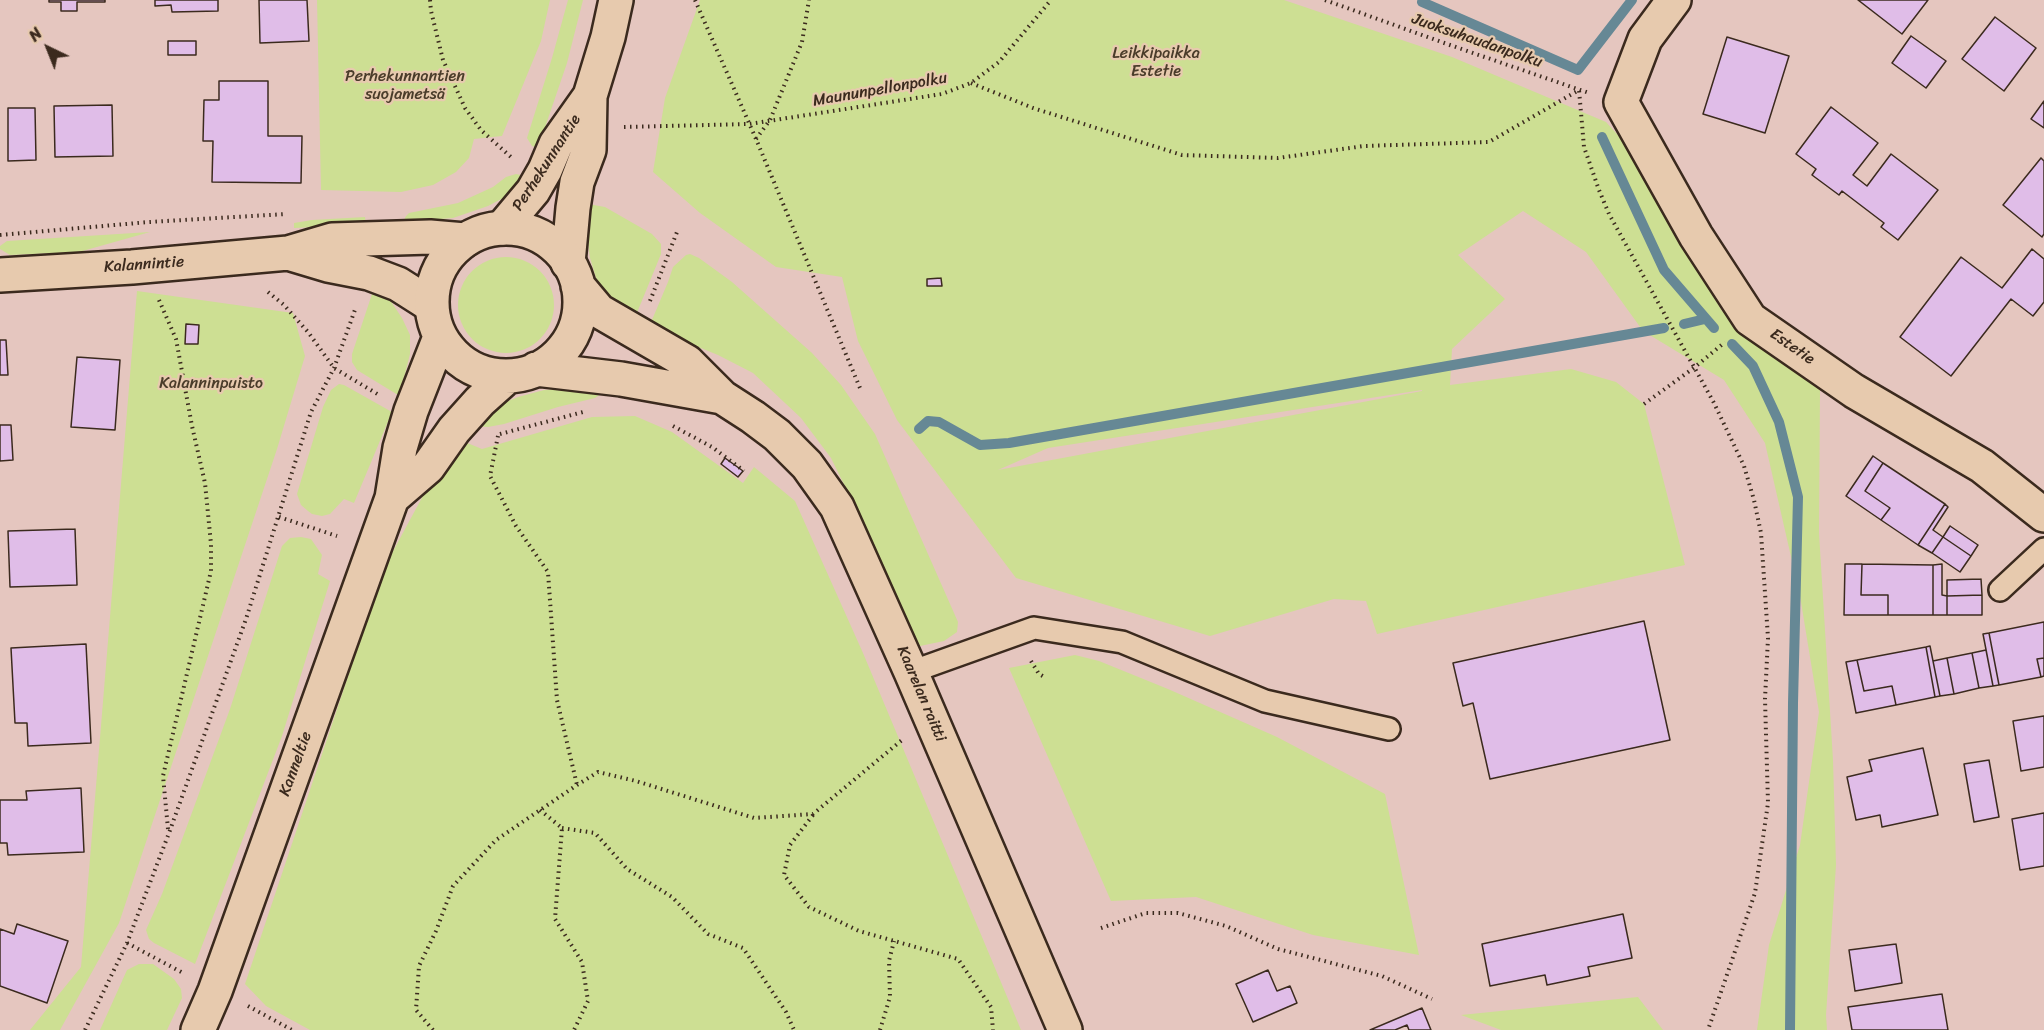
<!DOCTYPE html>
<html>
<head>
<meta charset="utf-8">
<style>
	body { margin:0 }
	#map { position:relative; width:2044px; height:1030px; overflow:hidden; background:#e5c6bf; font-family:Sriracha,sans-serif }
	canvas { display:block }
	.north { position:absolute; left:18px; top:18px; width:60px; height:60px; -webkit-text-stroke:4px #e7caae; paint-order:stroke; rotate:317deg; font-size:16px; font-weight:700; line-height:24px; text-align:center; color:#3b2a1e }
	.north::after { content:''; display:block; margin:auto; width:21px; height:27px; background:#3b2a1e; clip-path:polygon(50% 0,100% 100%,50% 72%,0 100%) }
</style>
</head>
<body>
<div id="map">
<canvas width="2044" height="1030"></canvas>
<div class="north">N</div>
</div>
<script>
const g = document.querySelector('canvas').getContext('2d');
g.lineJoin = 'round';
function paint(path, color) {
  g.fillStyle = color;
  g.fill(path, 'evenodd');
}
function shape(rows) {
  const path = new Path2D();
  for (const r of rows) {
    if (r.length === 3) {
      path.moveTo(r[0] + r[2], r[1]);
      path.arc(r[0], r[1], r[2], 0, 2 * Math.PI);
      continue;
    }
    path.moveTo(r[0], r[1]);
    for (let i = 2; i < r.length; i += 2) path.lineTo(r[i], r[i + 1]);
  }
  return path;
}
function trace(path, color, width, dash) {
  g.strokeStyle = color;
  g.lineWidth = width;
  g.lineCap = dash ? 'butt' : 'round';
  g.setLineDash(dash || []);
  g.stroke(path);
}
function drawText(font, color, halo, rows, align = 'center') {
  g.font = font + ' Sriracha,sans-serif';
  g.lineWidth = 4.5;
  g.setLineDash([]);
  g.textBaseline = 'middle';
  g.strokeStyle = halo;
  g.fillStyle = color;
  for (const [text, x, y, turn = 0] of rows) {
    g.save();
    g.translate(x, y);
    g.rotate((+turn || 0) * Math.PI / 180);
    g.textAlign = isNaN(turn) ? turn : align;
    if (halo) g.strokeText(text, 0, 0);
    g.fillText(text, 0, 0);
    g.restore();
  }
}
const green = shape([
	[317,0,550,0,541,41,502,136,474,139,469,158,456,172,433,185,401,192,321,190],
	[568,0,583,0,567,63,538,148,532,146,527,138,552,58],
	[700,0,1284,0,1452,57,1606,122,1628,146,1660,207,1722,311,1820,389,1819,533,1833,760,1836,865,1826,1015,1827,1030,1757,1030,1769,945,1800,845,1819,712,1800,596,1765,443,1724,380,1643,331,1586,252,1523,211,1458,255,1505,299,1452,349,1450,385,1571,369,1616,382,1644,404,1685,565,1377,634,1366,601,1334,599,1210,636,1016,578,897,420,858,341,842,277,776,267,700,213,653,172,665,98],
	[1422,390,1422,391,998,470,1048,448],
	[516,174,526,176,505,197,488,206,453,218,403,222,406,216,409,213,458,203,493,187,506,177],
	[588,204,605,207,652,234,661,244,661,254,634,320,605,297,596,278,590,258,586,227],
	[365,217,366,225,294,228,294,223,312,220],
	[150,232,79,252,10,255,0,249,0,246,7,241],
	[690,254,699,258,732,282,812,353,841,385,875,434,958,622,957,632,944,641,920,646,915,642,864,525,831,458,801,418,753,373,718,355,649,327,668,282,673,267,686,255],
	[506,305,48],
	[374,288,390,300,402,318,410,335,410,354,405,374,398,395,357,370,352,362,352,354],
	[137,291,293,313,305,356,277,449,119,923,60,1030,30,1030,81,967],
	[339,384,344,385,392,412,354,503,344,499,330,514,322,516,312,514,308,511,301,505,297,494,323,407,331,390],
	[581,388,608,389,595,398,558,407,504,424,488,427,475,426,491,408,518,397,544,390],
	[635,416,672,432,743,483,754,467,795,501,863,653,1021,1030,310,1030,266,1006,245,984,385,566,431,481,460,440,482,449,592,417],
	[301,537,311,539,322,555,318,574,330,581,282,736,195,964,154,943,149,939,146,930,162,894,230,709,282,546,290,538],
	[1075,655,1099,661,1168,689,1277,737,1385,794,1419,955,1313,935,1196,897,1111,901,1009,668],
	[139,964,153,964,174,979,181,989,182,998,167,1030,100,1030,127,970],
	[1638,997,1663,1030,1501,1030,1461,1015]
]);
const stream = shape([
	[1422,2,1578,70,1632,0],
	[1602,137,1664,270,1714,328],
	[1684,324,1705,319],
	[1732,344,1753,366,1779,422,1798,497,1793,703,1790,1030],
	[919,429,928,421,939,422,980,445,1009,443,1664,328]
]);
const building = shape([
	[49,0,105,0,105,2,77,2,77,11,61,11,61,2,49,2,49,0],
	[155,0,218,0,218,11,172,12,171,5,155,6,155,0],
	[259,0,307,0,309,41,260,43,259,0],
	[1858,0,1928,0,1902,34,1858,0],
	[1995,17,2036,48,2004,91,1962,59,1995,17],
	[1911,36,1946,61,1926,88,1892,63,1911,36],
	[1727,37,1789,56,1765,133,1703,114,1727,37],
	[168,41,196,41,196,55,168,55,168,41],
	[219,81,268,81,268,136,302,136,301,183,212,182,213,141,203,141,204,100,219,100,219,81],
	[2044,101,2044,128,2031,119,2044,101],
	[112,105,113,156,55,157,54,106,112,105],
	[1831,107,1878,143,1853,175,1867,186,1891,154,1938,190,1898,240,1881,227,1884,223,1842,191,1839,195,1812,175,1816,169,1796,154,1831,107],
	[8,108,35,108,36,160,8,161,8,108],
	[2041,158,2044,161,2044,234,2042,237,2003,205,2041,158],
	[2032,249,2044,259,2044,302,2033,316,2011,299,1951,376,1900,337,1961,257,2002,288,2032,249],
	[941,278,942,286,927,286,927,279,941,278],
	[186,324,199,325,198,344,185,344,186,324],
	[0,340,6,340,8,375,0,375,0,340],
	[77,357,120,360,115,430,71,427,77,357],
	[0,425,11,425,13,460,0,461,0,425],
	[1873,456,1883,463,1865,491,1890,508,1881,520,1846,496,1873,456],
	[725,458,743,471,738,477,721,464,725,458],
	[1883,463,1945,504,1918,545,1881,520,1890,508,1865,491,1883,463],
	[1945,504,1948,507,1933,530,1943,537,1932,553,1918,545,1945,504],
	[1950,526,1978,545,1971,556,1943,537,1950,526],
	[75,529,77,585,10,587,8,531,75,529],
	[1943,537,1971,556,1960,572,1932,553,1943,537],
	[1845,564,1862,564,1861,595,1888,595,1888,615,1844,615,1845,564],
	[1862,564,1933,565,1933,615,1888,615,1888,595,1861,595,1862,564],
	[1942,564,1942,595,1947,596,1947,615,1933,615,1933,565,1942,564],
	[1981,579,1982,595,1947,596,1947,580,1981,579],
	[1982,595,1982,615,1947,615,1947,596,1982,595],
	[1644,621,1670,740,1490,779,1473,703,1463,706,1453,663,1644,621],
	[2044,622,2044,658,2037,659,2041,677,1999,685,1989,633,2044,622],
	[1989,633,1999,685,1993,686,1983,634,1989,633],
	[86,644,91,743,28,746,27,723,15,723,11,648,86,644],
	[1930,646,1940,696,1935,697,1926,647,1930,646],
	[1926,647,1935,697,1896,705,1892,686,1864,691,1857,660,1926,647],
	[1986,650,1993,686,1979,688,1972,653,1986,650],
	[1972,653,1979,688,1954,694,1947,658,1972,653],
	[1947,658,1954,694,1940,696,1933,661,1947,658],
	[2044,658,2044,676,2041,677,2037,659,2044,658],
	[1857,660,1864,691,1892,686,1896,705,1856,713,1846,662,1857,660],
	[2044,716,2044,767,2021,771,2013,721,2044,716],
	[1923,748,1938,815,1882,827,1880,815,1856,820,1847,777,1872,771,1869,760,1923,748],
	[1989,760,1999,817,1974,822,1964,764,1989,760],
	[81,788,84,852,8,855,7,843,0,843,0,800,27,800,26,791,81,788],
	[2044,813,2044,866,2020,870,2012,819,2044,813],
	[1623,914,1632,958,1588,967,1590,976,1547,985,1545,975,1490,986,1482,944,1623,914],
	[17,924,68,941,47,1003,0,986,0,929,14,934,17,924],
	[1896,944,1902,983,1855,991,1849,950,1896,944],
	[1268,970,1277,991,1290,986,1297,1003,1253,1022,1236,984,1268,970],
	[1942,994,1948,1030,1852,1030,1848,1007,1942,994],
	[1422,1008,1431,1030,1409,1030,1407,1025,1395,1030,1370,1030,1422,1008]
]);
const path = shape([
	[430,0,431,11,443,60,465,108,481,130,512,158],
	[695,0,756,139,860,388],
	[1325,0,1447,44,1589,93],
	[971,83,1033,108,1182,155,1278,158,1364,146,1489,142,1579,90,1584,147,1599,190,1609,214,1714,403,1744,466,1754,500,1761,533,1768,638,1765,699,1768,803,1755,893,1708,1030],
	[624,127,749,124,942,94,971,83,999,62,1051,0],
	[756,139,770,120,802,42,809,0],
	[0,235,149,222,286,214],
	[268,292,284,305,308,332,334,368,379,395],
	[159,300,176,339,192,426,205,483,211,544,211,571,163,776,168,829],
	[650,301,677,232],
	[1644,404,1695,367,1725,342],
	[673,426,712,447,744,471],
	[500,434,583,412],
	[498,436,490,476,516,526,548,572,557,700,577,785],
	[279,517,337,536],
	[1031,661,1039,674,1046,678],
	[540,810,562,828,555,919,582,962,588,1001,574,1030],
	[813,815,790,845,784,875,809,907,859,931,958,959,991,1007,993,1030],
	[562,828,595,833,627,869,672,897,708,934,743,948,786,1012,794,1030],
	[1101,928,1146,913,1178,913,1226,926,1278,949,1382,976,1432,999],
	[127,943,185,974],
	[248,1006,292,1030],
	[85,1030,127,943,169,833,246,619,311,412,334,368,356,307],
	[433,1030,416,1010,419,966,436,931,453,886,496,840,577,785,598,772,636,781,754,818,813,814,902,740],
	[880,1030,890,997,889,961,894,941]
]);
const service = shape([
	[2000,590,2044,549],
	[911,672,1034,628,1122,642,1265,701,1389,729]
]);
const minor = shape([
	[1674,0,1645,39,1621,102,1696,236,1750,319,1854,391,1982,466,2044,515]
]);
const tertiary = shape([
	[502,228,533,191,545,170,556,144,590,96],
	[288,253,328,265,369,273,398,284,431,305],
	[568,263,573,208,577,182,589,150,590,96,608,37,616,0],
	[0,275,132,267,288,253,332,240,430,237,465,240]
]);
const secondary = shape([
	[506,302,74],
	[578,286,599,311,687,362,722,397,753,417,777,435,807,465,837,507,911,672,1065,1030],
	[536,369,621,379,722,397],
	[392,498,428,467,454,430,480,401,508,376],
	[198,1030,215,991,392,498,400,448,411,411,440,337]
]);
const streetNames = [
	["Juoksuhaudanpolku",1477,41,19],
	["Maununpellonpolku",880,90,-10],
	["Perhekunnantie",547,163,-57],
	["Kalannintie",144,265,-4],
	["Estetie",1792,347,35],
	["Kaarelan raitti",921,694,67],
	["Kanneltie",296,764,-70]
];
const parkNames = [
	["Leikkipaikka",1156,54],
	["Estetie",1156,72],
	["Perhekunnantien",405,77],
	["suojametsä",405,95],
	["Kalanninpuisto",211,384]
];
paint(green, '#cddf93');
trace(stream, '#668895', 10);
paint(building, '#e0bde8');
trace(building, '#3b2a1e', 1.5);
trace(service, '#3b2a1e', 26);
trace(minor, '#3b2a1e', 38);
trace(tertiary, '#3b2a1e', 38);
trace(secondary, '#3b2a1e', 38);
trace(path, '#3b2a1e', 4, [1.5, 4.5]);
trace(service, '#e7caae', 21);
trace(minor, '#e7caae', 33);
trace(tertiary, '#e7caae', 33);
trace(secondary, '#e7caae', 33);
drawText('16px', '#3b2a1e', '#e7caae', streetNames);
drawText('16px', '#4a3c2a', '#e7caae', parkNames);
</script>
</body>
</html>
